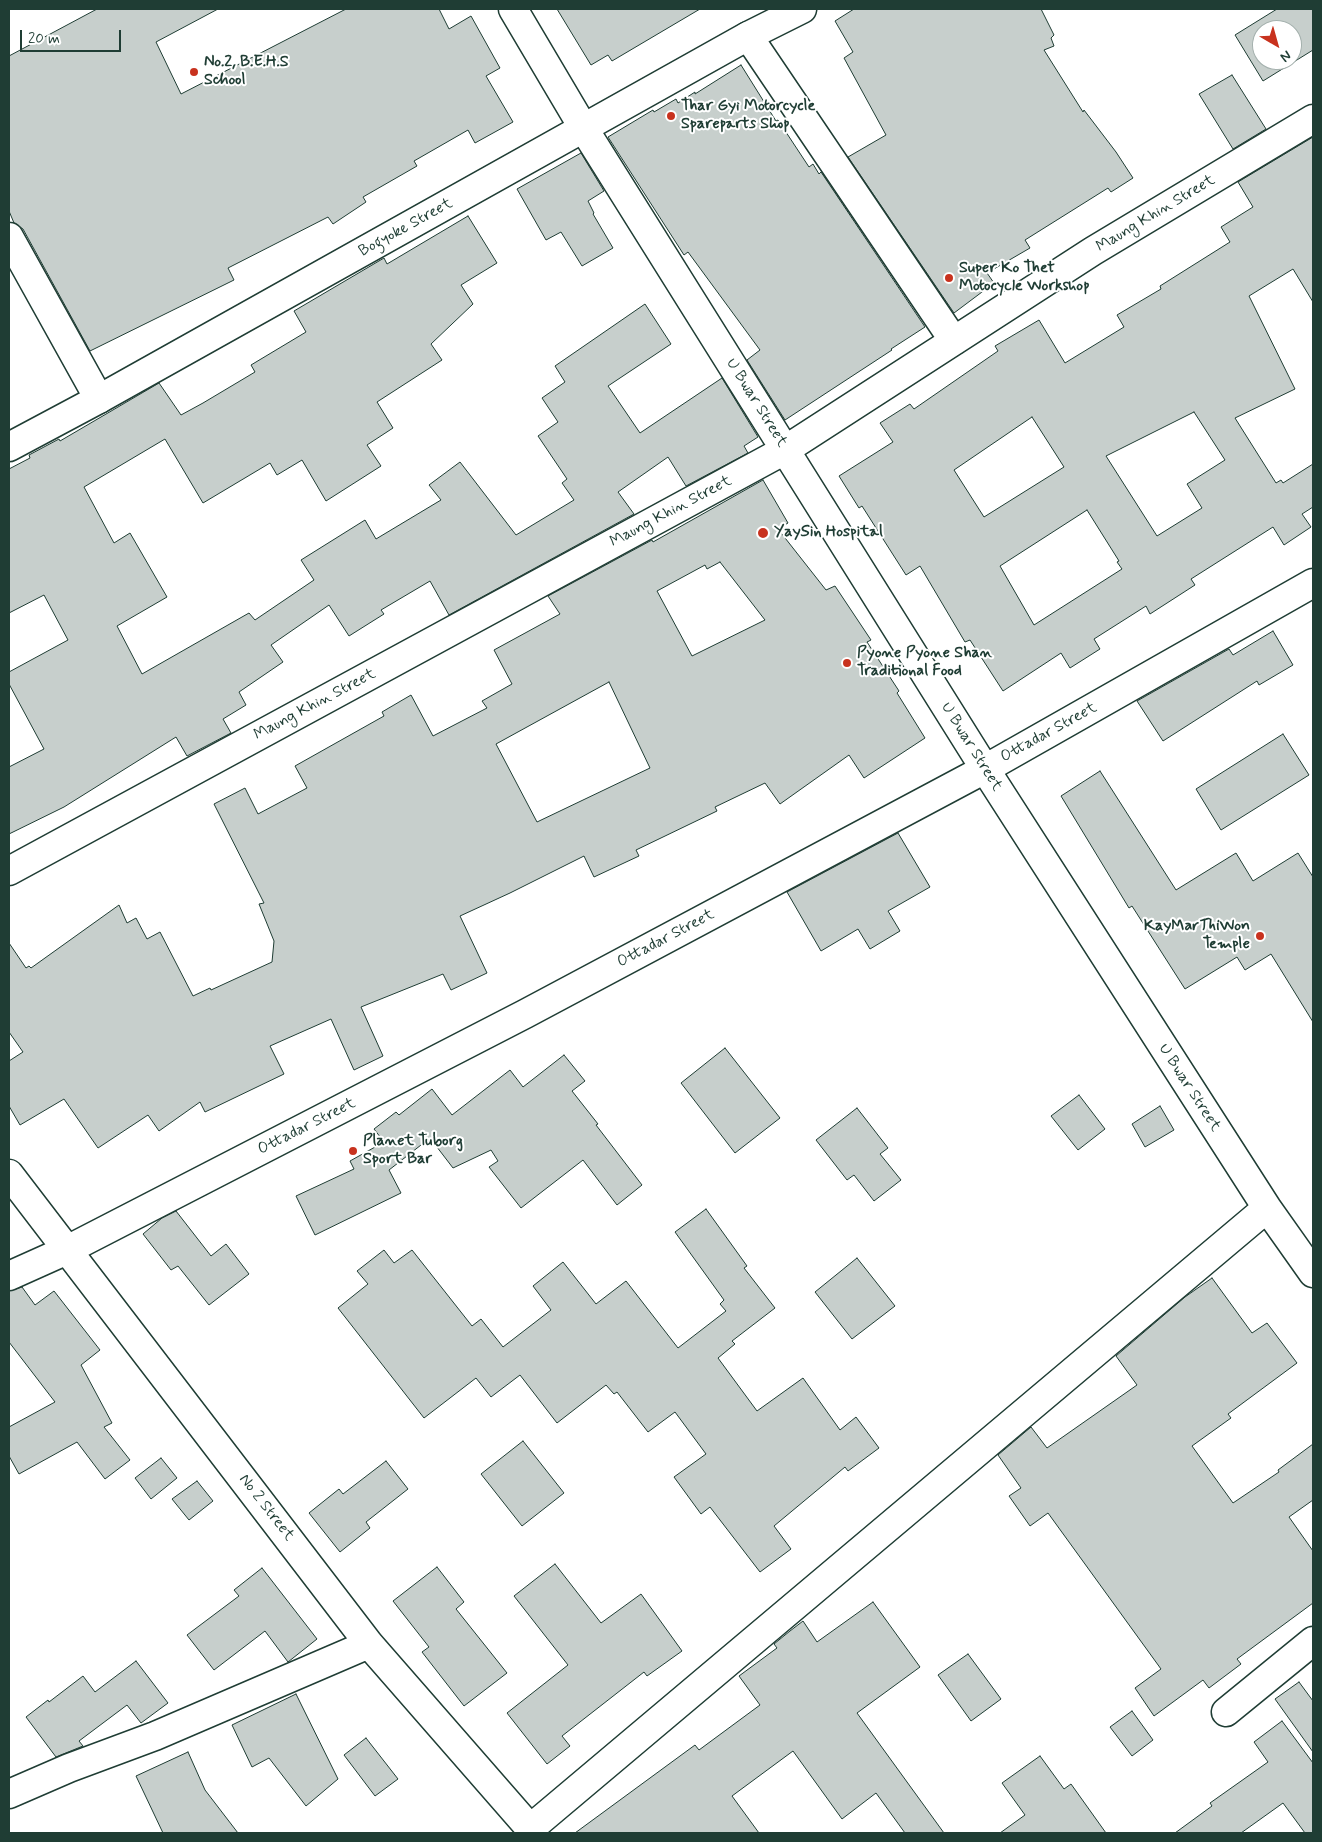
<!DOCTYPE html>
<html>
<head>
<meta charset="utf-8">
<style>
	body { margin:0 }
	#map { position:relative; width:1322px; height:1842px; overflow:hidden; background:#fff; font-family:Mynerve,sans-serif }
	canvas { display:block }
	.frame { position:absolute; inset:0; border:10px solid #1f3d34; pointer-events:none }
	.north { position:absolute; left:1252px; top:20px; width:50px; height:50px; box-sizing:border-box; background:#fff; border:1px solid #a5b1ae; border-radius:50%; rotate:142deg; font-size:14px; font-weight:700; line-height:20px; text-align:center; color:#1f3d34 }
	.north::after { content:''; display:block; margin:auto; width:18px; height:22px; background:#c8321e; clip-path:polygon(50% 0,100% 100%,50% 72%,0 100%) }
	.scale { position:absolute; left:20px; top:30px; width:101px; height:22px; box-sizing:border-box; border:2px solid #1f3d34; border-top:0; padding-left:6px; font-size:15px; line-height:18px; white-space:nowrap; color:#1f3d34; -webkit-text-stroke:4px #fff; paint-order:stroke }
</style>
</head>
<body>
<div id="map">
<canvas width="1322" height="1842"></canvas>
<div class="frame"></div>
<div class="north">N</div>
<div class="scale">20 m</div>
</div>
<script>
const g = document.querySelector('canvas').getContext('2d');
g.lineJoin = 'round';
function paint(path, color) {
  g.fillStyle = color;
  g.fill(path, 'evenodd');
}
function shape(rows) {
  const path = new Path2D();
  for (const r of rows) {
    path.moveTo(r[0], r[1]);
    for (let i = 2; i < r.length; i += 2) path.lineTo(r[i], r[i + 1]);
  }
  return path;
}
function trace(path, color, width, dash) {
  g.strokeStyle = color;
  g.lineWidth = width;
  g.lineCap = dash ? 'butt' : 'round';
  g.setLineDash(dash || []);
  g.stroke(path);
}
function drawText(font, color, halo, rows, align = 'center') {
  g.font = font + ' Mynerve,sans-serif';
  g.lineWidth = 4;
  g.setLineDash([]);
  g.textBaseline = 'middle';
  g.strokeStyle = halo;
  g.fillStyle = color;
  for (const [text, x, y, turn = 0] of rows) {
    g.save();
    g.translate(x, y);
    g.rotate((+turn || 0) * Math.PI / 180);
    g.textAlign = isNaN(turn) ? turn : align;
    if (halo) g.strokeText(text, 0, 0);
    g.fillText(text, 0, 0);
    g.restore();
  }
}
const building = shape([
	[97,9,218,9,156,42,181,94,346,9,439,9,449,29,471,16,500,68,486,76,513,122,475,143,468,130,414,161,417,166,363,197,366,202,333,224,328,217,228,268,234,280,90,351,23,229,14,223,9,211,9,56,97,9],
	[557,9,700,9,612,61,608,55,591,65,557,9],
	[854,9,1041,9,1054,35,1051,38,1054,46,1044,50,1083,112,1084,110,1116,152,1133,178,1111,192,1108,188,1025,240,1030,248,987,273,994,283,954,313,848,157,886,135,844,58,853,52,835,21,854,9],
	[1277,9,1313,9,1313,50,1263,81,1235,35,1277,9],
	[1262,30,1292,30,1292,60,1262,60,1262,30],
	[741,65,776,121,778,120,809,167,813,164,819,174,821,172,925,327,891,349,892,350,785,420,747,360,760,350,688,252,684,255,608,137,653,110,654,112,676,99,678,103,695,92,695,94,741,65],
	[1232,75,1266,129,1233,149,1199,94,1232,75],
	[1313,137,1313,302,1293,269,1249,296,1295,389,1235,418,1276,483,1281,480,1283,483,1313,464,1313,507,1302,514,1311,527,1284,545,1273,527,1191,579,1195,585,1150,614,1146,606,1094,639,1100,649,1070,668,1061,653,1003,691,970,640,965,642,920,566,906,575,862,506,859,508,839,476,893,442,880,423,910,404,914,409,998,351,995,346,1039,320,1065,363,1124,327,1117,315,1161,289,1160,286,1230,242,1221,227,1253,207,1238,182,1313,137],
	[1194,412,1225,460,1187,484,1202,508,1157,536,1106,456,1194,412],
	[1032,417,1064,467,984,517,954,470,1032,417],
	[1087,510,1119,561,1117,562,1122,569,1034,625,1000,566,1087,510],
	[581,153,604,191,588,201,594,213,593,214,613,248,582,266,561,232,546,240,517,189,581,153],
	[468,216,497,263,461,285,473,304,431,344,442,360,377,402,393,428,367,445,381,466,326,501,302,460,277,475,270,463,203,503,165,439,84,487,114,543,130,533,167,597,117,626,142,674,249,613,255,620,314,580,301,560,365,520,376,539,441,500,429,485,460,462,516,535,574,500,562,483,567,479,538,436,558,422,542,398,565,382,555,366,645,304,671,344,608,386,640,433,722,378,758,437,744,446,748,453,686,486,668,457,618,492,634,514,449,615,430,581,381,610,384,614,349,636,329,605,271,645,283,662,239,692,246,705,223,719,231,733,187,756,176,737,64,807,9,834,9,767,44,749,9,684,9,672,68,640,44,595,9,613,9,469,30,458,29,455,59,439,60,441,159,383,181,415,203,403,255,372,251,365,306,332,294,311,384,258,387,264,468,216],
	[763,480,788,523,778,529,826,590,835,586,871,640,867,642,899,691,897,693,925,738,864,778,849,755,780,804,765,783,715,807,717,811,636,850,639,856,594,877,584,856,510,893,460,916,487,973,451,990,443,974,361,1007,383,1056,354,1070,331,1019,270,1046,284,1074,205,1112,200,1102,159,1131,148,1115,98,1148,64,1099,20,1125,9,1106,9,1061,23,1052,9,1032,9,943,26,968,29,966,31,968,119,905,127,923,136,918,147,939,160,932,193,996,210,988,211,990,272,962,274,941,259,904,264,903,214,804,245,788,258,814,307,788,295,766,384,716,382,712,411,695,433,736,487,708,482,701,512,684,494,650,560,614,548,596,652,540,653,542,763,480],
	[720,562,765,620,692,656,657,591,705,565,707,569,720,562],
	[609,682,650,768,537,822,496,744,609,682],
	[1273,631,1293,665,1259,685,1257,681,1163,741,1137,701,1229,649,1233,655,1273,631],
	[1283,734,1309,775,1221,830,1196,789,1283,734],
	[1100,771,1176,890,1236,853,1253,881,1298,853,1313,877,1313,1022,1271,954,1245,970,1237,957,1185,989,1132,906,1129,908,1061,796,1100,771],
	[898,833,930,887,888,911,900,931,870,949,858,929,821,951,787,892,898,833],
	[725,1048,780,1118,735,1153,681,1083,725,1048],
	[564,1055,585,1081,572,1091,598,1124,596,1125,642,1185,617,1205,583,1160,521,1208,489,1167,498,1161,491,1150,453,1168,430,1138,389,1170,401,1193,315,1235,296,1196,354,1169,350,1161,384,1142,374,1129,396,1112,399,1115,432,1089,452,1115,510,1070,523,1087,564,1055],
	[1079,1095,1105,1129,1078,1150,1051,1116,1079,1095],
	[1160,1106,1174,1130,1145,1147,1132,1124,1160,1106],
	[857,1108,888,1148,880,1154,901,1180,874,1201,854,1175,847,1180,816,1140,857,1108],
	[706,1209,747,1266,744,1268,775,1308,732,1341,735,1344,718,1358,757,1411,803,1378,840,1430,856,1417,879,1448,848,1471,845,1467,774,1526,791,1549,760,1572,710,1507,701,1514,674,1477,706,1454,675,1412,648,1432,617,1392,614,1394,606,1385,557,1423,520,1375,491,1397,476,1378,424,1418,338,1308,368,1284,357,1271,384,1250,394,1263,412,1250,472,1326,481,1319,503,1347,551,1310,533,1286,563,1262,596,1304,626,1281,678,1348,726,1311,720,1304,724,1300,675,1232,706,1209],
	[176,1211,211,1256,226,1244,249,1274,209,1305,178,1266,171,1270,143,1234,162,1218,176,1211],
	[857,1258,895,1306,852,1339,815,1292,857,1258],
	[1212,1278,1252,1333,1267,1323,1297,1363,1228,1414,1231,1418,1192,1446,1233,1503,1279,1472,1278,1470,1313,1444,1313,1500,1289,1517,1313,1551,1313,1603,1237,1659,1241,1664,1209,1688,1203,1680,1154,1716,1135,1688,1161,1669,1048,1513,1030,1526,1009,1496,1021,1488,998,1455,1031,1427,1047,1448,1137,1385,1116,1356,1185,1297,1212,1278],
	[22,1287,35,1305,54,1291,100,1350,81,1365,112,1423,104,1427,130,1460,105,1479,77,1442,19,1474,9,1456,9,1427,55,1402,9,1342,9,1291,22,1287],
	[523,1441,564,1493,522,1526,481,1474,523,1441],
	[161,1458,177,1478,151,1499,135,1478,161,1458],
	[386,1461,408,1489,366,1522,370,1528,340,1552,309,1513,339,1489,343,1494,386,1461],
	[197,1481,213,1501,189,1520,172,1499,197,1481],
	[555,1564,601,1623,641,1594,682,1651,647,1676,644,1672,562,1736,570,1746,547,1764,507,1713,568,1665,514,1596,555,1564],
	[437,1567,464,1602,456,1609,507,1673,464,1706,422,1652,429,1647,393,1601,437,1567],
	[262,1568,317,1639,288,1662,265,1631,214,1670,187,1635,239,1596,234,1590,262,1568],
	[873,1602,920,1667,857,1713,944,1833,905,1833,876,1793,842,1819,793,1751,732,1796,759,1833,575,1833,695,1745,699,1750,760,1705,739,1676,777,1648,774,1644,790,1631,803,1621,817,1642,873,1602],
	[968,1654,1001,1699,971,1721,938,1675,968,1654],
	[136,1661,168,1703,141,1723,127,1705,79,1741,83,1746,56,1757,26,1717,48,1700,49,1702,83,1676,95,1692,136,1661],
	[1299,1682,1313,1701,1313,1752,1275,1699,1299,1682],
	[296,1694,338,1779,306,1806,269,1758,252,1767,232,1725,296,1694],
	[1132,1711,1153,1740,1132,1756,1110,1727,1132,1711],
	[1282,1721,1313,1763,1313,1833,1305,1833,1283,1803,1241,1833,1175,1833,1212,1806,1210,1803,1268,1762,1254,1742,1282,1721],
	[366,1738,398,1779,375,1796,344,1755,366,1738],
	[188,1752,205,1790,238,1833,163,1833,136,1776,188,1752],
	[1040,1756,1064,1789,1071,1784,1106,1833,1000,1833,1025,1815,1002,1783,1040,1756]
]);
const minor = shape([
	[513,9,584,129,985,769,1267,1208,1313,1273],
	[748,36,954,341],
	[9,237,99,399],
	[9,871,785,450,1093,251,1313,119],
	[9,1174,369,1644,534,1833],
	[9,1276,67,1250,525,1014,985,769,1313,583],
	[1226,1712,1313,1641],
	[9,1794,69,1768,155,1736,369,1644],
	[531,1828,1267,1208]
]);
const major = shape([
	[9,447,99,399,748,36,802,9]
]);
const markers = [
	[194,72,5,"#c8321e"],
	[671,116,5,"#c8321e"],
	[949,278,5,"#c8321e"],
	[763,533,6,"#c8321e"],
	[847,663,5,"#c8321e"],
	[1260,936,5,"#c8321e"],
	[353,1151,5,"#c8321e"]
];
const poiNames = [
	["No.2, B.E.H.S",204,63],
	["School",204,81],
	["Thar Gyi Motorcycle",681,107],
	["Spareparts Shop",681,125],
	["Super Ko Thet",959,269],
	["Motocycle Workshop",959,287],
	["YaySin Hospital",774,533],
	["Pyone Pyone Shan",857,654],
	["Traditional Food",857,672],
	["KayMarThiWon",1250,927,"right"],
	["Temple",1250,945,"right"],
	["Planet Tuborg",363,1142],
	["Sport Bar",363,1160]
];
const streetNames = [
	["Maung Khin Street",1156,214,-31],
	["Bogyoke Street",406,228,-29],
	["U Bwar Street",756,403,58],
	["Maung Khin Street",671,512,-28],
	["Maung Khin Street",315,705,-28],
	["Ottadar Street",1049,733,-29],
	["U Bwar Street",971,747,58],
	["Ottadar Street",666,939,-28],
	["U Bwar Street",1189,1088,57],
	["Ottadar Street",307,1127,-27],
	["No 2 Street",266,1508,52]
];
paint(building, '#c7cfcc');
trace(building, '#1f3d34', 1);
trace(minor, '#1f3d34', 31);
trace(major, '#1f3d34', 31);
trace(minor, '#fff', 28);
trace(major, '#fff', 28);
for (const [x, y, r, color] of markers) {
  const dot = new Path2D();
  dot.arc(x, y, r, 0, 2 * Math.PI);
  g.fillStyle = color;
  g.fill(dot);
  trace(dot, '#fff', 2);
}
drawText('bold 16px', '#1f3d34', '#fff', poiNames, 'left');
drawText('16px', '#1f3d34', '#fff', streetNames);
</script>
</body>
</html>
